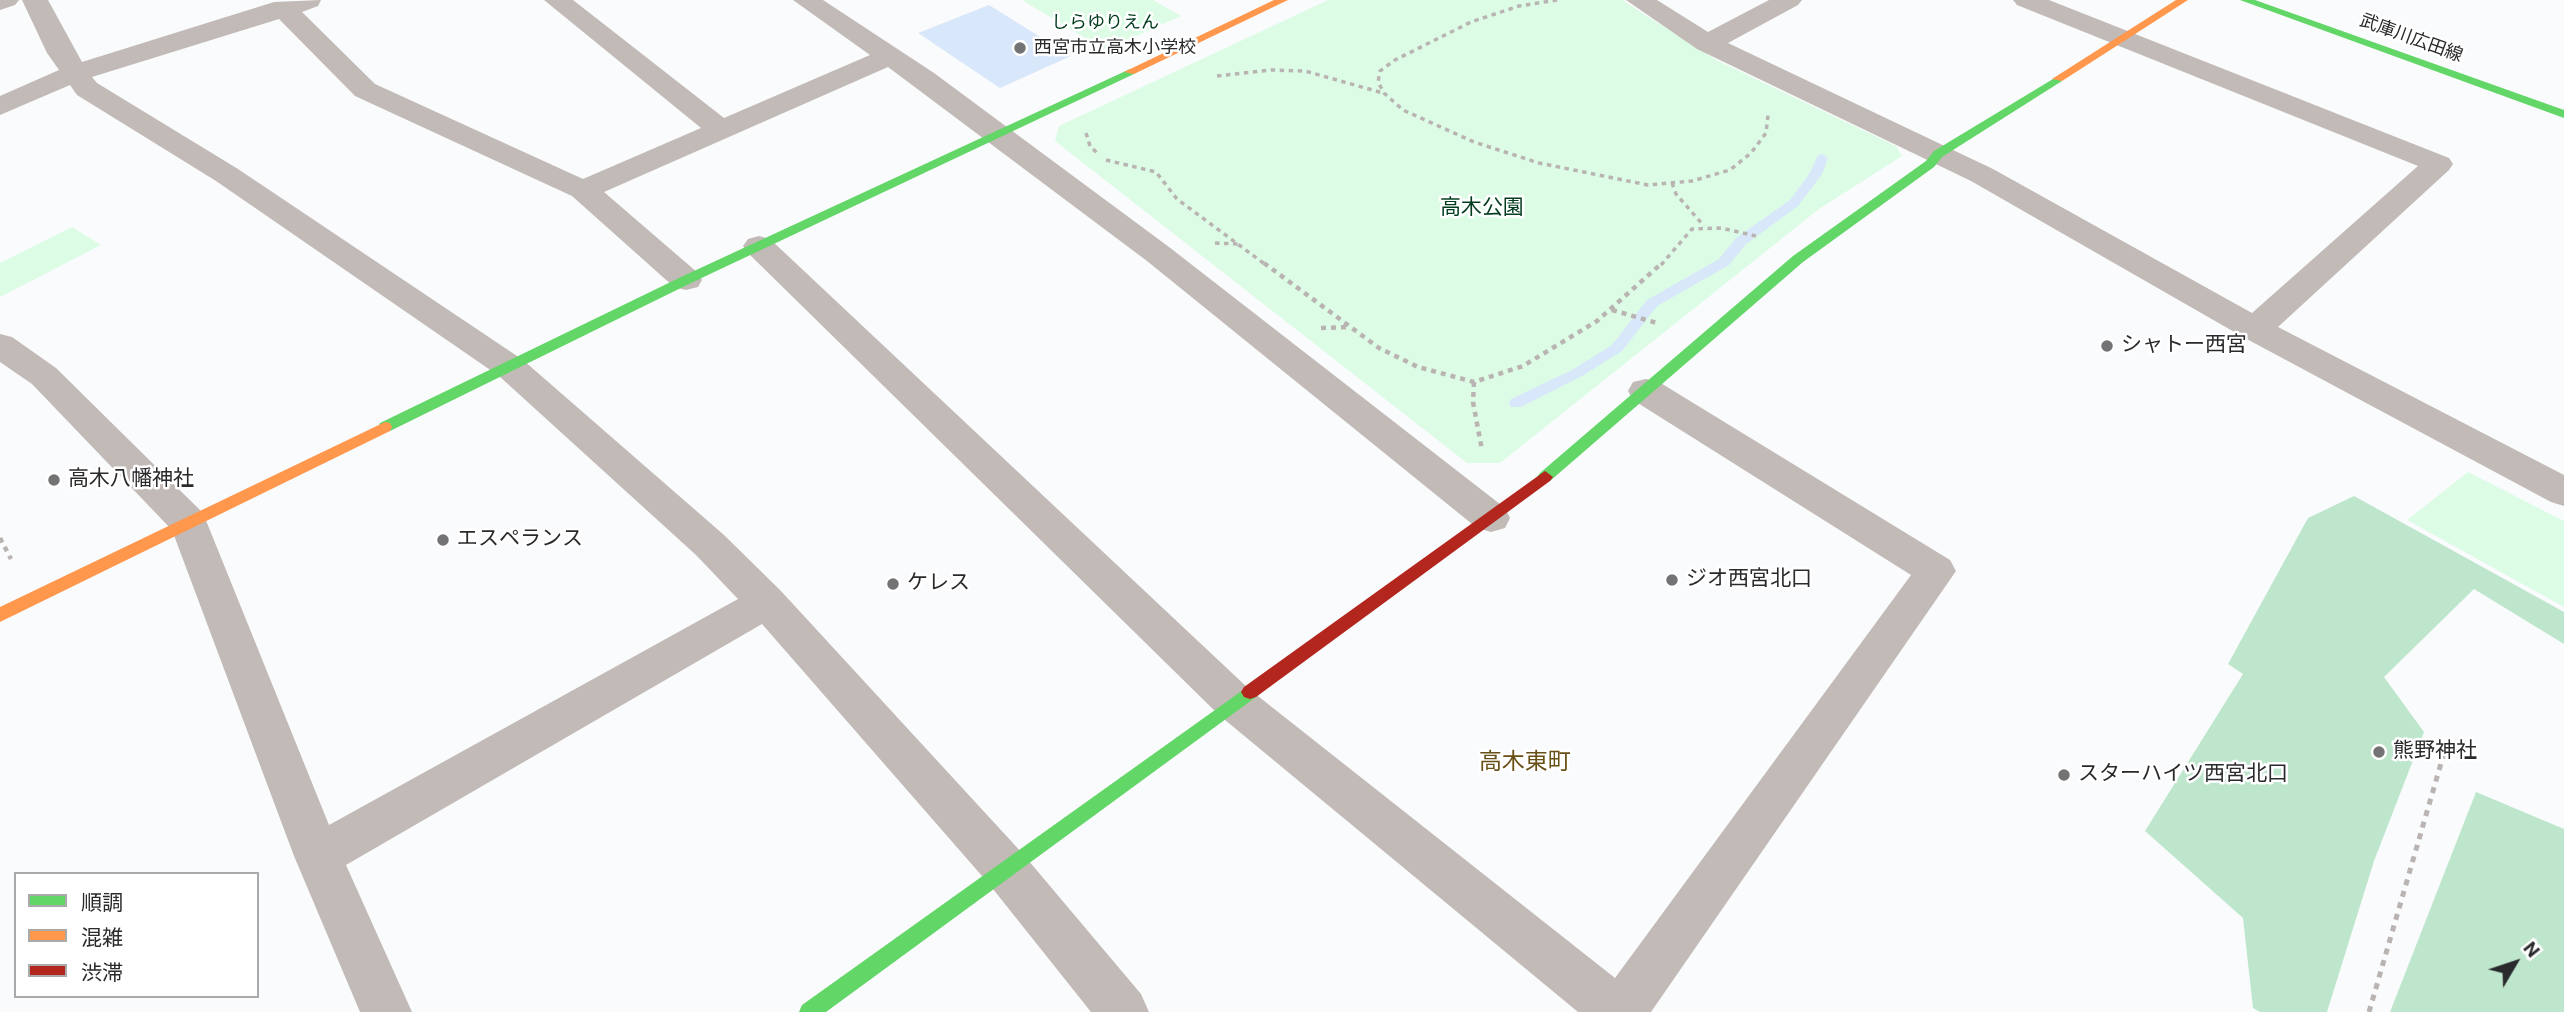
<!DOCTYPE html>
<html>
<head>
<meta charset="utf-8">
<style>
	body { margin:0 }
	#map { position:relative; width:2564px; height:1012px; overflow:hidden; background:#fafbfd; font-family:Roboto,"Noto Sans JP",sans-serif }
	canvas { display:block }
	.legend { position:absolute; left:14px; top:872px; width:245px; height:126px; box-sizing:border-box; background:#fff; border:2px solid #aaaaab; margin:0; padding:9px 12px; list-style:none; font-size:21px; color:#2a2a2c }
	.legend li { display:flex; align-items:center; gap:14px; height:35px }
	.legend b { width:35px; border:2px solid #aaaaab }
	.north { position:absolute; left:2480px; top:928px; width:70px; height:70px; -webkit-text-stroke:5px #fff; paint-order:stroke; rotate:51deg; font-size:19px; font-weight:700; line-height:28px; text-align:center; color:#2a2a2c }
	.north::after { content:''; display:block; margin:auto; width:24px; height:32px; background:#2a2a2c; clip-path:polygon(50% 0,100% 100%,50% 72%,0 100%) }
</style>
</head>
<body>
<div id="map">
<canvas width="2564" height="1012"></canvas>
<ul class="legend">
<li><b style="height:9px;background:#63d668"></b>順調</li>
<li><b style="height:9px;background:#ff974d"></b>混雑</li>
<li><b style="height:9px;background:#b3261e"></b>渋滞</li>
</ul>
<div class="north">N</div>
</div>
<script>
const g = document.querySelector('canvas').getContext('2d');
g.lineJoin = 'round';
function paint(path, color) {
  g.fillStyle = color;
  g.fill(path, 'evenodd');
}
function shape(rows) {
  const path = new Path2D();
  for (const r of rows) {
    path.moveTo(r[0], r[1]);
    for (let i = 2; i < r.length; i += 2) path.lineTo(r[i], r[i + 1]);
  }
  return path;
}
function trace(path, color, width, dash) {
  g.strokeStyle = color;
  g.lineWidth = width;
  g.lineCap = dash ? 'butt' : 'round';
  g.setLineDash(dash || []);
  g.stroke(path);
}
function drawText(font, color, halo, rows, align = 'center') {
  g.font = font + ' Roboto,"Noto Sans JP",sans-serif';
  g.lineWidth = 5;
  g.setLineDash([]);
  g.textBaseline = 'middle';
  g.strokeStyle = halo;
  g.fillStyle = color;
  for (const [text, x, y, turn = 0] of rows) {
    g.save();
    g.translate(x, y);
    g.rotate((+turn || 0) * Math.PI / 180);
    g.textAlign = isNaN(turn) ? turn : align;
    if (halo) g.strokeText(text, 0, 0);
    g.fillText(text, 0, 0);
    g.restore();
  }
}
const green = shape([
	[1022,0,1153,0,1181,16,1105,50],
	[1328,0,1622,0,1716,60,1896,146,1902,156,1819,209,1500,463,1467,463,1055,141,1059,126],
	[72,227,101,245,0,297,0,263],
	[2468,472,2564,521,2564,607,2407,520]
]);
const forest = shape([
	[2354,496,2564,612,2564,644,2474,589,2384,677,2424,732,2374,861,2327,1012,2260,1012,2253,1008,2243,918,2145,831,2243,674,2228,664,2308,518],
	[2476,792,2564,829,2564,1012,2390,1012]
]);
const water = shape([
	[989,5,1071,56,1000,88,918,33]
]);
const stream = shape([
	[1822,154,1828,158,1822,174,1798,206,1746,244,1729,265,1657,306,1622,351,1582,376,1521,407,1511,407,1509,403,1511,399,1572,370,1612,345,1647,300,1719,259,1736,238,1790,200,1810,173,1818,155,1822,154]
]);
const pathFar2 = shape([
	[1557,0,1519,6,1471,22,1395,60,1380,71,1378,82,1384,93,1403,110,1474,142,1539,163,1648,185,1692,181,1730,170,1751,153,1766,133,1768,115],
	[1217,76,1271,70,1305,71,1383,93],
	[1086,133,1090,146,1099,155],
	[1106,160,1156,172,1177,199,1266,265],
	[1672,183,1676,194,1704,226],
	[1215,243,1238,244],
	[1661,265,1692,229,1721,228,1760,237]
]);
const pathFar1 = shape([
	[1264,263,1379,348,1418,367,1474,382,1523,366,1597,321,1662,263],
	[1612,310,1657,323],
	[1321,328,1351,327],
	[1474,382,1473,402,1482,450],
	[0,538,11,559]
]);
const path = shape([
	[2369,1012,2446,746]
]);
const street = shape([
	[0,0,19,0,15,5,0,10,0,0],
	[22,0,48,0,82,62,274,2,321,0,318,6,302,12,375,84,583,179,701,128,544,0,573,0,724,118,870,55,793,0,823,0,934,73,1169,247,1505,508,1510,518,1505,528,1491,532,1477,528,1147,261,888,67,604,192,698,273,702,280,698,287,686,290,674,287,572,196,355,96,279,19,92,77,97,83,238,169,523,360,724,535,781,591,1023,854,1141,994,1149,1012,1091,1012,989,884,762,624,346,865,412,1012,360,1012,294,856,172,530,32,384,0,362,0,334,12,337,56,368,203,513,329,825,738,599,696,555,499,376,216,181,77,95,70,85,0,115,0,96,59,70,47,53,22,0],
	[1626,0,1657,0,1708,32,1769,0,1802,0,1798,5,1728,43,1993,169,2252,313,2418,166,2017,5,2013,0,2049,0,2449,158,2453,164,2449,170,2278,327,2564,475,2564,506,2551,502,2243,337,1971,181,1697,49,1626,0],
	[759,236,770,239,1249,689,1615,978,1911,575,1633,400,1628,391,1633,382,1646,379,1659,382,1950,560,1956,571,1651,1012,1578,1012,1219,715,748,253,743,246,748,239,759,236]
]);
const fast = shape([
	[2240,0,2255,0,2564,110,2564,118,2240,0],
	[1130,69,1136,72,1134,74,691,283,390,431,380,431,378,427,380,423,681,277,1130,69],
	[2058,76,2062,77,2062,81,1942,157,1934,167,1803,262,1550,481,1540,481,1537,477,1540,473,1793,256,1926,161,1934,151,2058,76],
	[1250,685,1256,687,1259,692,1256,697,826,1012,799,1012,802,1005,1250,685]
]);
const slow = shape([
	[1274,0,1288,0,1134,74,1124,72,1274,0],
	[2176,0,2188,0,2062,81,2052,79,2176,0],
	[385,422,390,423,392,427,390,431,0,622,0,607,385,422]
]);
const jam = shape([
	[1545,471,1553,477,1550,481,1256,697,1250,699,1244,697,1241,692,1244,687,1545,471]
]);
const markers = [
	[1020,48,7,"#737375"],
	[2107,346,7,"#737375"],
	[54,480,7,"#737375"],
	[443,540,7,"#737375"],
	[1672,580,7,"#737375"],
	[893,584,7,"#737375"],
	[2379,752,7,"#737375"],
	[2064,775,7,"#737375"]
];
const farParknames = [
	["しらゆりえん",1105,23]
];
const farStreetnames = [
	["武庫川広田線",2411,39,20]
];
const farPoinames = [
	["西宮市立高木小学校",1034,48]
];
const parkNames = [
	["高木公園",1482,209]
];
const poiNames = [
	["シャトー西宮",2121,346],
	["高木八幡神社",68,480],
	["エスペランス",457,540],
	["ジオ西宮北口",1686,580],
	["ケレス",907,584],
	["熊野神社",2393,752],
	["スターハイツ西宮北口",2078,775]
];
const neighbourhoodNames = [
	["高木東町",1525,763]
];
paint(green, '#dcfce6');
paint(forest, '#bee6cc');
paint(water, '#d9e7fa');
paint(stream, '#d9e7fa');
trace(pathFar2, '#b9b4b2', 3.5, [4.5, 4.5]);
trace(pathFar1, '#b9b4b2', 4.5, [5, 5]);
trace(path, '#b9b4b2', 5, [6, 6]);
paint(street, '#c2bab6');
paint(fast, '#63d668');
paint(slow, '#ff974d');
paint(jam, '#b3261e');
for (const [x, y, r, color] of markers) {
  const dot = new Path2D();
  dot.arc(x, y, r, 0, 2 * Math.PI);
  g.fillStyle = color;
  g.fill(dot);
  trace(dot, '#fff', 2.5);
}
drawText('18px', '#013c1d', '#fff', farParknames);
drawText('18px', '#2a2a2c', '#fff', farStreetnames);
drawText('18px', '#2a2a2c', '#fff', farPoinames, 'left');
drawText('21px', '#013c1d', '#fff', parkNames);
drawText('21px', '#2a2a2c', '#fff', poiNames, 'left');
drawText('23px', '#685016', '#fff', neighbourhoodNames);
</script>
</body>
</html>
